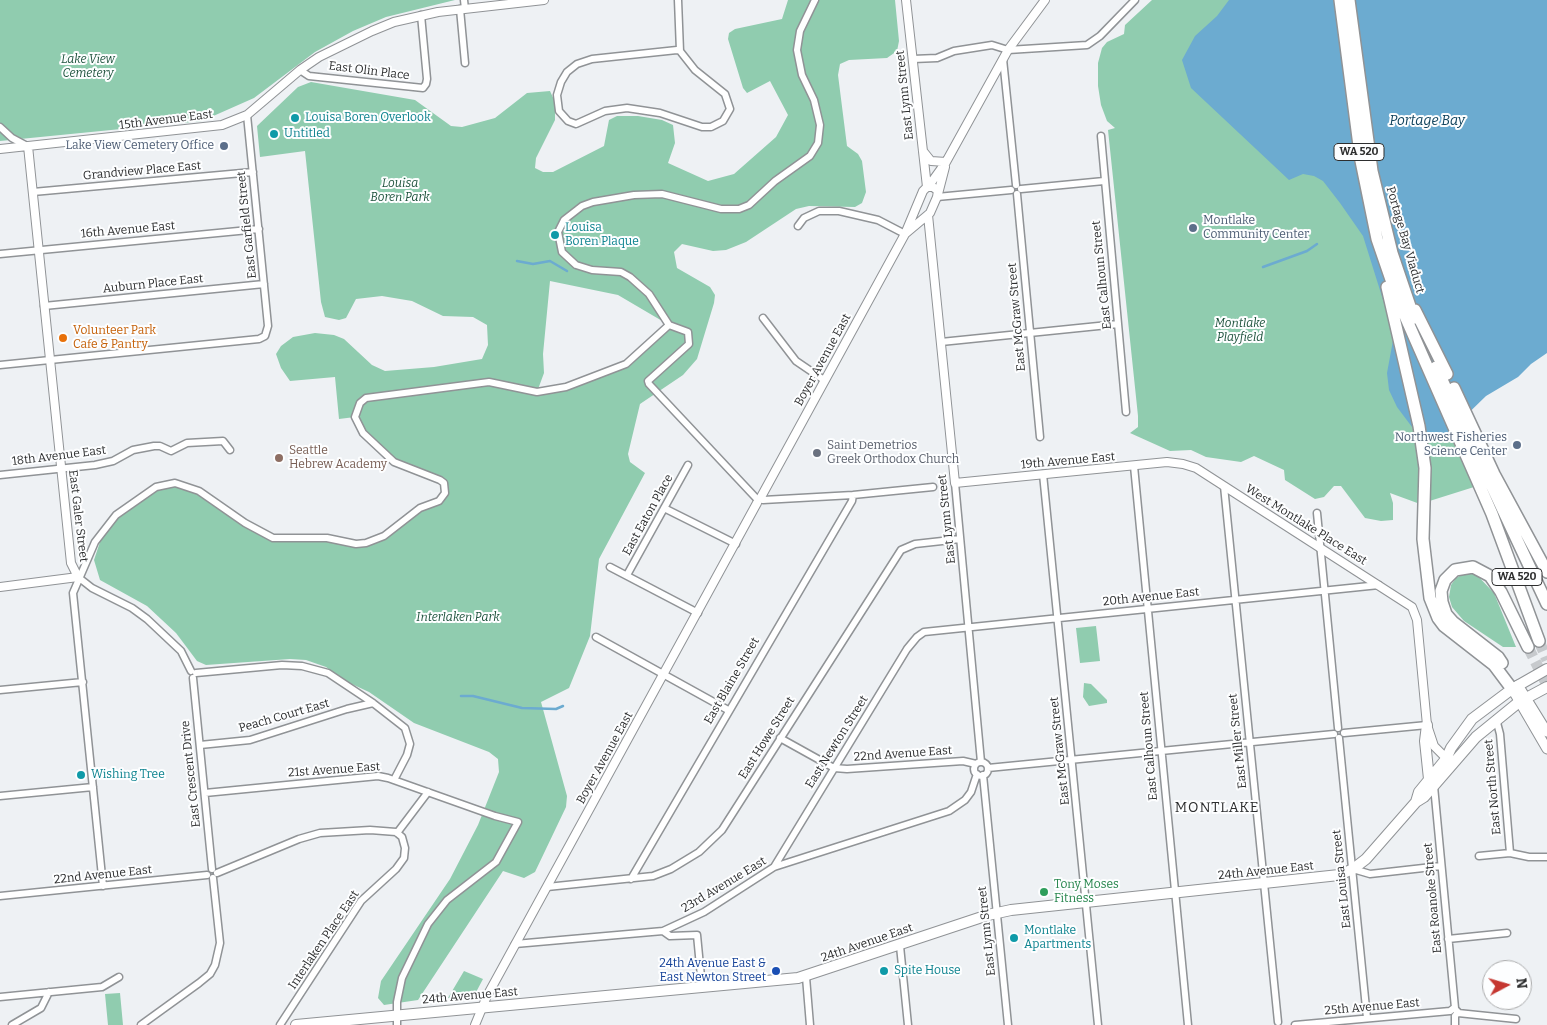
<!DOCTYPE html>
<html>
<head>
<meta charset="utf-8">
<style>
	body { margin:0 }
	#map { position:relative; width:1547px; height:1025px; overflow:hidden; background:#eef1f4; font-family:Bitter,serif }
	canvas { display:block }
	.north { position:absolute; left:1482px; top:960px; width:50px; height:50px; box-sizing:border-box; background:#fdfeff; border:1px solid #aaabac; border-radius:50%; rotate:84deg; font-size:14px; font-weight:700; line-height:20px; text-align:center; color:#2d2e2f }
	.north::after { content:''; display:block; margin:auto; width:18px; height:22px; background:#c53731; clip-path:polygon(50% 0,100% 100%,50% 72%,0 100%) }
</style>
</head>
<body>
<div id="map">
<canvas width="1547" height="1025"></canvas>
<div class="north">N</div>
</div>
<script>
const g = document.querySelector('canvas').getContext('2d');
g.lineJoin = 'round';
function paint(path, color) {
  g.fillStyle = color;
  g.fill(path, 'evenodd');
}
function shape(rows) {
  const path = new Path2D();
  for (const r of rows) {
    if (r.length === 3) {
      path.moveTo(r[0] + r[2], r[1]);
      path.arc(r[0], r[1], r[2], 0, 2 * Math.PI);
      continue;
    }
    path.moveTo(r[0], r[1]);
    for (let i = 2; i < r.length; i += 2) path.lineTo(r[i], r[i + 1]);
  }
  return path;
}
function trace(path, color, width, dash) {
  g.strokeStyle = color;
  g.lineWidth = width;
  g.lineCap = dash ? 'butt' : 'round';
  g.setLineDash(dash || []);
  g.stroke(path);
}
function drawText(font, color, halo, rows, align = 'center') {
  g.font = font + ' Bitter,serif';
  g.lineWidth = 4;
  g.setLineDash([]);
  g.textBaseline = 'middle';
  g.strokeStyle = halo;
  g.fillStyle = color;
  for (const [text, x, y, turn = 0] of rows) {
    g.save();
    g.translate(x, y);
    g.rotate((+turn || 0) * Math.PI / 180);
    g.textAlign = isNaN(turn) ? turn : align;
    if (halo) g.strokeText(text, 0, 0);
    g.fillText(text, 0, 0);
    g.restore();
  }
}
const green = shape([
	[0,0,455,0,386,17,353,31,315,52,254,98,202,121,0,141],
	[788,0,895,0,899,41,897,51,887,58,849,60,840,64,838,75,847,146,858,154,862,161,866,192,862,203,855,207,809,206,796,209,746,242,726,250,713,251,682,244,674,252,677,268,710,287,715,295,714,303,697,359,683,375,640,404,628,454,630,462,645,473,599,559,590,636,569,688,541,702,567,796,566,807,535,872,524,878,503,871,418,1000,384,1005,378,998,381,981,450,879,478,825,499,772,498,759,489,752,414,723,369,692,343,680,326,667,306,660,290,659,206,665,197,661,176,633,147,606,100,580,94,560,105,527,156,487,183,484,267,536,318,537,356,544,391,530,443,497,444,483,401,465,363,433,355,417,339,419,335,377,290,381,281,368,276,354,281,346,293,337,315,333,334,335,344,339,372,365,385,371,434,367,482,359,488,345,487,325,473,317,443,316,412,301,382,296,356,299,346,318,339,320,325,317,321,302,305,151,260,157,257,126,298,87,311,82,415,100,451,126,462,127,495,118,527,93,550,91,555,102,555,120,536,158,535,168,543,172,553,172,604,146,609,120,617,116,638,116,662,120,673,125,675,143,668,163,708,181,734,174,776,137,788,115,770,81,747,93,743,88,728,39,729,33,735,29,782,19],
	[550,281,618,295,669,325,626,364,566,387,537,392,544,373,543,354],
	[1152,0,1332,0,1426,439,1452,438,1474,487,1420,504,1390,493,1393,503,1393,520,1381,521,1365,518,1341,486,1334,486,1324,497,1315,499,1285,480,1284,470,1254,456,1241,462,1206,457,1191,450,1170,451,1130,433,1138,427,1138,416,1108,130,1115,128,1107,121,1101,105,1098,86,1098,63,1102,48,1107,42,1124,34,1125,25],
	[1465,573,1475,573,1494,593,1516,647,1503,647,1464,621,1452,607,1449,597,1451,585,1456,578],
	[1096,626,1100,661,1080,663,1076,628],
	[1084,683,1091,684,1107,700,1107,703,1089,706,1083,697],
	[464,971,483,979,474,996,448,998],
	[120,993,123,1025,108,1025,105,994]
]);
const water = shape([
	[1229,0,1547,0,1547,353,1531,364,1518,377,1486,396,1447,434,1421,439,1397,407,1389,390,1387,373,1394,335,1363,236,1340,203,1323,181,1314,176,1303,174,1289,180,1191,88,1182,60,1195,36,1217,16]
]);
const stream = shape([
	[517,261,533,264,550,261,567,271],
	[1263,267,1307,251,1317,244],
	[461,696,473,696,522,708,556,709,563,706]
]);
const motorwayTunnel = shape([
	[1539,641,1547,660],
	[1528,647,1547,685]
]);
const minor = shape([
	[464,0,465,9],
	[678,0,680,51],
	[460,9,465,63],
	[677,50,680,51,695,70,725,94,730,109,723,121,711,127,702,127,660,113,627,108,605,111,576,124,568,121,559,111,557,95,561,82,567,72,577,64,592,59,677,50],
	[913,59,937,58,954,51,992,45,1008,50,1087,45,1100,36,1135,0],
	[1003,59,1016,185],
	[300,70,309,76,423,88,426,84,427,79,421,15],
	[0,127,12,138,27,146],
	[1101,136,1126,412],
	[1021,189,1104,181],
	[33,192,253,172],
	[1017,194,1040,437],
	[937,197,1011,190],
	[798,226,804,218,819,211,839,211,878,220,905,234],
	[0,254,259,229],
	[44,306,264,284],
	[763,318,796,361,824,380],
	[941,342,1118,324],
	[0,365,259,339,265,336,268,326,247,115],
	[1134,466,1188,1025],
	[1043,474,1098,1025],
	[0,475,95,465,113,461,133,450,154,446,160,446,171,451,187,443,223,441,230,450],
	[955,483,981,762],
	[1224,486,1278,1022],
	[756,498,649,384,648,381,689,344,688,332,669,325,649,294,630,277,621,272,592,270,576,265,562,252,558,232,564,220,582,206,593,202,634,195,662,194,721,209,739,209,749,205,775,181,810,156,818,143,820,125,814,100,802,75,797,50,800,31,815,0],
	[763,500,853,495,933,487],
	[664,508,736,544],
	[1317,513,1338,728],
	[610,567,698,613],
	[627,575,688,465],
	[78,577,92,588,132,608,147,619,181,651,191,671],
	[596,637,728,710],
	[196,673,282,665,302,666,328,673,373,703,405,728,410,744,407,755,394,780],
	[193,678,212,869],
	[0,690,83,682],
	[1496,719,1500,734,1510,853],
	[1344,733,1427,725],
	[780,738,834,768,847,769,963,761,976,764],
	[1339,738,1367,1018],
	[200,745,250,740,347,709,373,703],
	[981,769,7],
	[988,768,1334,734],
	[983,775,1008,1025],
	[1434,786,1455,1008],
	[205,793,378,776,388,778,495,816,518,822,496,862,447,900,428,924,402,978,397,1002,397,1025],
	[0,796,93,787],
	[397,833,428,792],
	[1479,856,1510,853,1529,857,1547,857],
	[774,867,907,649,917,637,924,632,1379,585],
	[1353,869,1370,874,1441,866],
	[217,873,299,839,320,833,370,830,396,832,402,837,405,848,404,858,396,869,361,901,280,1025],
	[631,879,852,501,853,495],
	[103,886,73,593,95,542,116,515,156,487,175,483,199,491,245,523,273,538,327,538,356,544,366,543,384,536,420,508,439,501,445,493,444,483,440,480,394,462,363,433,355,417,360,403,366,398,489,382,537,392,566,387,626,364,669,325],
	[547,887,653,876,671,869,699,852,722,830,901,550,915,544,960,539],
	[0,896,207,875],
	[663,931,670,936,697,935,702,987],
	[1448,939,1507,933],
	[515,944,663,931,704,912,774,867,949,811,965,800,971,792,977,774],
	[900,946,908,1025],
	[806,977,810,1025],
	[0,997,102,987,119,977],
	[1458,1013,1516,1019],
	[1455,1016,1455,1025],
	[12,1025,41,1008,49,992],
	[141,1025,199,983,210,974,215,965,220,943,213,878],
	[1295,1025,1450,1011,1454,1008,1458,1012,1455,1016]
]);
const tertiary = shape([
	[906,0,927,187],
	[0,149,222,125,247,115,300,70,319,57,372,31,394,22,438,12,544,0],
	[923,151,931,161,946,162],
	[928,187,946,162,1008,50,1045,0],
	[938,194,945,167],
	[928,215,955,483,1167,462,1183,464,1196,468,1412,607,1417,620,1427,725,1434,746,1450,762],
	[761,497,905,234,923,191,927,187,933,187,938,191,937,197,930,213,905,234],
	[0,587,78,577,71,563,28,146],
	[475,1025,487,996,757,503]
]);
const secondary = shape([
	[1518,685,1547,732],
	[1512,689,1547,749]
]);
const primary = shape([
	[1427,725,1425,741,1429,779],
	[1416,802,1419,792,1446,759,1451,748,1472,719,1512,689,1547,669],
	[296,1025,798,978,988,915,1011,910,1339,875,1353,869,1366,859,1416,802,1424,797,1476,737,1519,702,1547,687]
]);
const motorway = shape([
	[1340,0,1361,161,1377,239,1398,300,1492,514,1539,641],
	[1349,0,1372,171,1392,253,1414,318],
	[1387,287,1419,426,1425,468,1423,539,1430,598,1438,618,1444,626,1494,665,1512,689],
	[1415,310,1447,374],
	[1436,367,1547,604],
	[1454,388,1494,474,1547,572],
	[1502,663,1498,657,1453,622,1446,614,1442,602,1441,591,1445,580,1455,570,1473,567,1490,576,1501,592,1528,647]
]);
const markers = [
	[295,118,5,"#0f9aa8"],
	[274,134,5,"#0f9aa8"],
	[224,146,5,"#5c6f8a"],
	[1193,228,5,"#5c6f8a"],
	[555,235,5,"#0f9aa8"],
	[63,338,5,"#e8710a"],
	[1517,445,5,"#5c6f8a"],
	[817,453,5,"#6b7280"],
	[279,458,5,"#8d6e63"],
	[81,775,5,"#0f9aa8"],
	[1044,892,5,"#2e9e5b"],
	[1014,938,5,"#0f9aa8"],
	[776,971,5,"#1a4fb4"],
	[884,971,5,"#0f9aa8"]
];
const shields = [
	[1359,152,50],
	[1517,577,50]
];
const shieldNames = [
	["WA 520",1359,152],
	["WA 520",1517,577]
];
const parkNames = [
	["Lake View",88,60],
	["Cemetery",88,74],
	["Louisa",400,184],
	["Boren Park",400,198],
	["Montlake",1240,324],
	["Playfield",1240,338],
	["Interlaken Park",458,618]
];
const streetNames = [
	["East Olin Place",369,71,7],
	["East Lynn Street",905,95,-96],
	["15th Avenue East",166,120,-7],
	["Grandview Place East",142,171,-5],
	["East Garfield Street",247,225,-96],
	["16th Avenue East",128,230,-5],
	["Portage Bay Viaduct",1405,240,74],
	["East Calhoun Street",1102,275,-96],
	["Auburn Place East",153,284,-6],
	["East McGraw Street",1017,317,-95],
	["Boyer Avenue East",823,360,-61],
	["18th Avenue East",59,456,-7],
	["19th Avenue East",1068,461,-5],
	["East Eaton Place",648,515,-61],
	["East Galer Street",78,516,83],
	["East Lynn Street",947,519,-96],
	["West Montlake Place East",1306,525,32],
	["20th Avenue East",1151,597,-6],
	["East Blaine Street",732,681,-60],
	["Peach Court East",284,716,-16],
	["East Howe Street",767,738,-58],
	["East Miller Street",1238,741,-96],
	["East Newton Street",837,742,-58],
	["East Calhoun Street",1149,746,-95],
	["East McGraw Street",1060,751,-96],
	["22nd Avenue East",903,754,-4],
	["Boyer Avenue East",605,758,-61],
	["21st Avenue East",334,770,-4],
	["East Crescent Drive",191,774,-96],
	["East North Street",1493,787,-95],
	["24th Avenue East",1266,871,-6],
	["22nd Avenue East",103,875,-6],
	["East Louisa Street",1342,879,-96],
	["23rd Avenue East",724,885,-31],
	["East Roanoke Street",1433,898,-95],
	["East Lynn Street",987,931,-96],
	["Interlaken Place East",324,940,-56],
	["24th Avenue East",867,943,-19],
	["24th Avenue East",470,996,-5],
	["25th Avenue East",1372,1007,-5]
];
const cultureNames = [
	["Louisa Boren Overlook",305,118],
	["Untitled",284,134],
	["Louisa",565,228],
	["Boren Plaque",565,242],
	["Wishing Tree",91,775],
	["Montlake",1024,931],
	["Apartments",1024,945],
	["Spite House",894,971]
];
const serviceNames = [
	["Lake View Cemetery Office",214,146],
	["Montlake",1203,221,"left"],
	["Community Center",1203,235,"left"],
	["Northwest Fisheries",1507,438],
	["Science Center",1507,452]
];
const foodNames = [
	["Volunteer Park",73,331],
	["Cafe & Pantry",73,345]
];
const worshipNames = [
	["Saint Demetrios",827,446],
	["Greek Orthodox Church",827,460]
];
const educationNames = [
	["Seattle",289,451],
	["Hebrew Academy",289,465]
];
const leisureNames = [
	["Tony Moses",1054,885],
	["Fitness",1054,899]
];
const transitNames = [
	["24th Avenue East &",766,964],
	["East Newton Street",766,978]
];
const waterNames = [
	["Portage Bay",1427,121]
];
const neighbourhoodNames = [
	["MONTLAKE",1217,808]
];
paint(green, '#90ccaf');
paint(water, '#6cabd0');
trace(stream, '#6cabd0', 2.5);
trace(motorwayTunnel, '#c7cacd', 11, [11, 5.5]);
trace(minor, '#909396', 9);
trace(tertiary, '#909396', 10);
trace(secondary, '#909396', 11);
trace(primary, '#909396', 12);
trace(motorway, '#909396', 14);
trace(minor, '#fff', 6);
trace(tertiary, '#fff', 8);
trace(secondary, '#fff', 9);
trace(primary, '#fff', 10);
trace(motorway, '#fff', 11);
for (const [x, y, r, color] of markers) {
  const dot = new Path2D();
  dot.arc(x, y, r, 0, 2 * Math.PI);
  g.fillStyle = color;
  g.fill(dot);
  trace(dot, '#fdfeff', 2);
}
for (const [x, y, w] of shields) {
  const box = new Path2D();
  box.roundRect(x - w / 2, y - 8.5, w, 17, 4);
  g.fillStyle = '#fdfeff';
  g.fill(box);
  trace(box, '#2d2e2f', 1);
}
drawText('bold 11px', '#2d2e2f', null, shieldNames);
drawText('italic 12px', '#1d523c', '#fdfeff', parkNames);
drawText('12px', '#2d2e2f', '#fdfeff', streetNames);
drawText('12px', '#0d838f', '#fdfeff', cultureNames, 'left');
drawText('12px', '#4e5e75', '#fdfeff', serviceNames, 'right');
drawText('12px', '#c56008', '#fdfeff', foodNames, 'left');
drawText('12px', '#5b616d', '#fdfeff', worshipNames, 'left');
drawText('12px', '#785e54', '#fdfeff', educationNames, 'left');
drawText('12px', '#27864d', '#fdfeff', leisureNames, 'left');
drawText('12px', '#164399', '#fdfeff', transitNames, 'right');
drawText('italic 14px', '#11445e', '#fdfeff', waterNames);
g.letterSpacing = '1px';
drawText('14px', '#2d2e2f', '#fdfeff', neighbourhoodNames);
g.letterSpacing = '0px';
</script>
</body>
</html>
